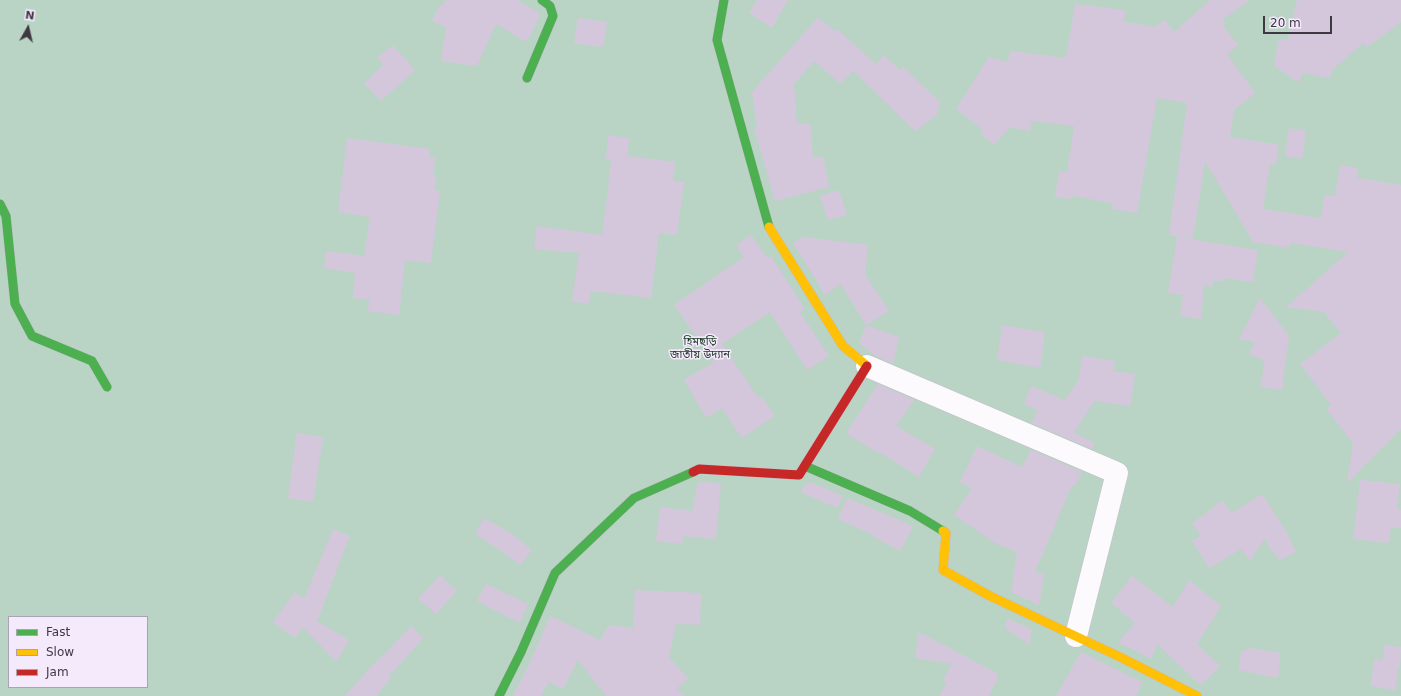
<!DOCTYPE html>
<html>
<head>
<meta charset="utf-8">
<style>
	body { margin:0 }
	#map { position:relative; width:1401px; height:696px; overflow:hidden; background:#eae0f1; font-family:"DejaVu Sans",sans-serif }
	canvas { display:block }
	.legend { position:absolute; left:8px; top:616px; width:140px; height:72px; box-sizing:border-box; background:#f5eafc; border:1px solid #aca3b2; margin:0; padding:5px 7px; list-style:none; font-size:12px; color:#3e3843 }
	.legend li { display:flex; align-items:center; gap:8px; height:20px }
	.legend b { width:20px; border:1px solid #aca3b2 }
	.north { position:absolute; left:8px; top:8px; width:40px; height:40px; -webkit-text-stroke:3px #f5eafc; paint-order:stroke; rotate:8deg; font-size:11px; font-weight:700; line-height:16px; text-align:center; color:#3e3843 }
	.north::after { content:''; display:block; margin:auto; width:14px; height:18px; background:#3e3843; clip-path:polygon(50% 0,100% 100%,50% 72%,0 100%) }
	.scale { position:absolute; left:1263px; top:16px; width:69px; height:18px; box-sizing:border-box; border:2px solid #3e3843; border-top:0; padding-left:5px; font-size:12px; line-height:14px; white-space:nowrap; color:#3e3843; -webkit-text-stroke:3px #f5eafc; paint-order:stroke }
</style>
</head>
<body>
<div id="map">
<canvas width="1401" height="696"></canvas>
<ul class="legend">
<li><b style="height:5px;background:#4caf50"></b>Fast</li>
<li><b style="height:5px;background:#ffc107"></b>Slow</li>
<li><b style="height:5px;background:#c62828"></b>Jam</li>
</ul>
<div class="north">N</div>
<div class="scale">20 m</div>
</div>
<script>
const g = document.querySelector('canvas').getContext('2d');
g.lineJoin = 'round';
function paint(path, color) {
  g.fillStyle = color;
  g.fill(path, 'evenodd');
}
function shape(rows) {
  const path = new Path2D();
  for (const r of rows) {
    path.moveTo(r[0], r[1]);
    for (let i = 2; i < r.length; i += 2) path.lineTo(r[i], r[i + 1]);
  }
  return path;
}
function trace(path, color, width, dash) {
  g.strokeStyle = color;
  g.lineWidth = width;
  g.lineCap = dash ? 'butt' : 'round';
  g.setLineDash(dash || []);
  g.stroke(path);
}
function drawText(font, color, halo, rows, align = 'center') {
  g.font = font + ' "DejaVu Sans","Noto Sans Bengali",sans-serif';
  g.lineWidth = 3;
  g.setLineDash([]);
  g.textBaseline = 'middle';
  g.strokeStyle = halo;
  g.fillStyle = color;
  for (const [text, x, y, turn = 0] of rows) {
    g.save();
    g.translate(x, y);
    g.rotate((+turn || 0) * Math.PI / 180);
    g.textAlign = isNaN(turn) ? turn : align;
    if (halo) g.strokeText(text, 0, 0);
    g.fillText(text, 0, 0);
    g.restore();
  }
}
const green = shape([
	[0,0,1401,0,1401,696,0,696],
	[9,617,147,617,147,687,9,687]
]);
const building = shape([
	[447,0,517,0,538,12,540,15,527,42,496,24,477,66,441,61,446,27,432,21,438,8],
	[757,0,788,0,772,28,749,13],
	[1210,0,1249,0,1222,20,1225,23,1223,25,1238,45,1227,54,1255,93,1234,110,1230,137,1279,145,1276,165,1270,164,1263,209,1321,218,1324,195,1335,196,1340,165,1358,168,1357,178,1401,185,1401,429,1347,483,1353,443,1326,409,1331,405,1300,364,1341,333,1324,312,1286,307,1348,252,1290,243,1289,248,1253,242,1205,161,1193,239,1169,235,1187,103,1157,98,1137,213,1112,209,1113,203,1072,196,1072,199,1055,197,1059,171,1067,172,1074,126,1032,121,1030,131,1010,127,994,145,980,133,983,130,956,109,989,57,1008,62,1010,51,1066,58,1075,4,1125,10,1124,22,1155,27,1165,20,1174,32],
	[1297,0,1401,0,1401,22,1367,47,1363,43,1331,71,1330,78,1303,73,1298,82,1274,66,1279,38,1288,40],
	[818,17,835,31,837,29,876,64,883,55,900,70,903,67,940,102,937,115,915,131,853,71,841,84,814,61,794,84,797,124,810,123,813,158,823,156,829,187,775,201,754,128,757,127,752,92],
	[578,18,607,22,603,47,574,43],
	[393,45,415,70,381,101,364,83,383,65,377,58],
	[1289,128,1306,131,1302,159,1285,156],
	[608,135,629,138,627,156,675,162,673,181,684,182,677,235,659,233,651,298,591,291,589,304,572,301,579,253,534,249,537,226,602,235,609,182,608,182,611,160,606,159],
	[347,138,430,149,429,158,435,158,433,175,437,175,434,190,440,191,431,263,405,260,399,315,368,311,369,300,353,298,355,273,324,268,326,251,364,256,370,217,338,212],
	[839,190,847,215,828,220,820,196],
	[751,235,767,258,771,256,805,309,800,312,829,356,807,370,770,312,722,344,759,399,762,397,775,416,742,438,722,408,706,418,684,380,714,362,674,305,744,257,736,245],
	[803,237,868,245,865,274,889,311,866,325,841,284,825,295,793,243],
	[1177,237,1258,250,1253,282,1224,278,1224,282,1213,280,1212,287,1204,285,1201,319,1180,316,1183,295,1168,293],
	[1260,298,1289,336,1282,390,1261,387,1264,361,1249,354,1255,342,1239,339],
	[866,325,899,337,893,364,874,355,859,343],
	[1002,325,1045,332,1040,368,997,360],
	[1082,356,1115,361,1113,371,1135,374,1130,406,1094,401,1074,433,1095,443,1092,449,1032,423,1038,410,1024,404,1031,386,1065,400,1079,379],
	[878,384,914,400,896,426,935,449,919,477,879,452,878,453,846,433],
	[297,433,323,437,313,502,288,498],
	[977,446,1022,467,1031,450,1082,472,1075,486,1072,485,1035,572,1044,574,1039,605,1011,592,1017,552,995,543,954,515,972,488,960,482],
	[1360,480,1400,484,1397,509,1401,510,1401,528,1391,527,1389,543,1353,539],
	[701,482,721,483,716,539,684,536,682,544,656,541,660,507,692,511,698,483],
	[810,482,843,496,837,508,801,492,804,486],
	[1262,494,1286,531,1296,552,1279,560,1274,551,1272,552,1265,538,1250,561,1241,549,1209,568,1192,541,1201,536,1192,523,1205,514,1222,500,1232,513],
	[847,498,904,522,913,527,900,551,874,537,874,535,838,519],
	[484,518,512,534,532,550,520,565,499,549,475,534],
	[333,529,350,536,317,621,349,640,336,662,303,627,295,638,273,622,295,592,304,599],
	[440,575,457,591,436,614,418,599],
	[1132,576,1173,607,1189,580,1221,606,1197,644,1220,666,1202,685,1197,682,1157,644,1151,659,1118,642,1135,623,1111,603],
	[486,584,528,604,520,623,477,601],
	[635,590,701,593,700,625,676,624,669,657,688,678,677,688,684,696,606,696,578,660,563,689,549,682,541,696,513,696,532,658,550,616,600,640,609,625,633,628],
	[1007,618,1031,629,1030,645,1005,628],
	[411,626,424,638,388,677,391,678,376,696,345,696,380,657,381,658],
	[919,632,997,673,997,680,989,696,939,696,947,682,943,680,952,664,915,658],
	[1384,645,1401,647,1400,667,1398,667,1396,690,1371,686,1374,659,1383,660],
	[1249,648,1281,653,1278,678,1238,670,1241,652],
	[1081,652,1142,682,1136,696,1056,696]
]);
const street = shape([
	[867,366,1117,473,1076,636]
]);
const fast = shape([
	[724,0,717,40,769,227],
	[527,78,553,16,550,6,542,0],
	[0,204,6,216,15,304,32,336,92,361,107,387],
	[805,466,910,511,943,531],
	[499,696,521,652,555,573,634,498,693,472]
]);
const slow = shape([
	[769,227,843,346,867,366],
	[943,531,946,533,943,570,990,596,1120,657,1197,696]
]);
const jam = shape([
	[693,472,699,469,799,475,867,366]
]);
const parkNames = [
	["হিমছড়ি",700,342],
	["জাতীয় উদ্যান",700,355]
];
paint(green, '#b9d4c5');
paint(building, '#d4c7dc');
trace(street, '#c5beca', 23);
trace(fast, '#c5beca', 10);
trace(slow, '#c5beca', 10);
trace(jam, '#c5beca', 10);
trace(street, '#fcfafd', 22);
trace(fast, '#4caf50', 9);
trace(slow, '#ffc107', 9);
trace(jam, '#c62828', 9);
drawText('11px', '#163721', '#f5eafc', parkNames);
</script>
</body>
</html>
